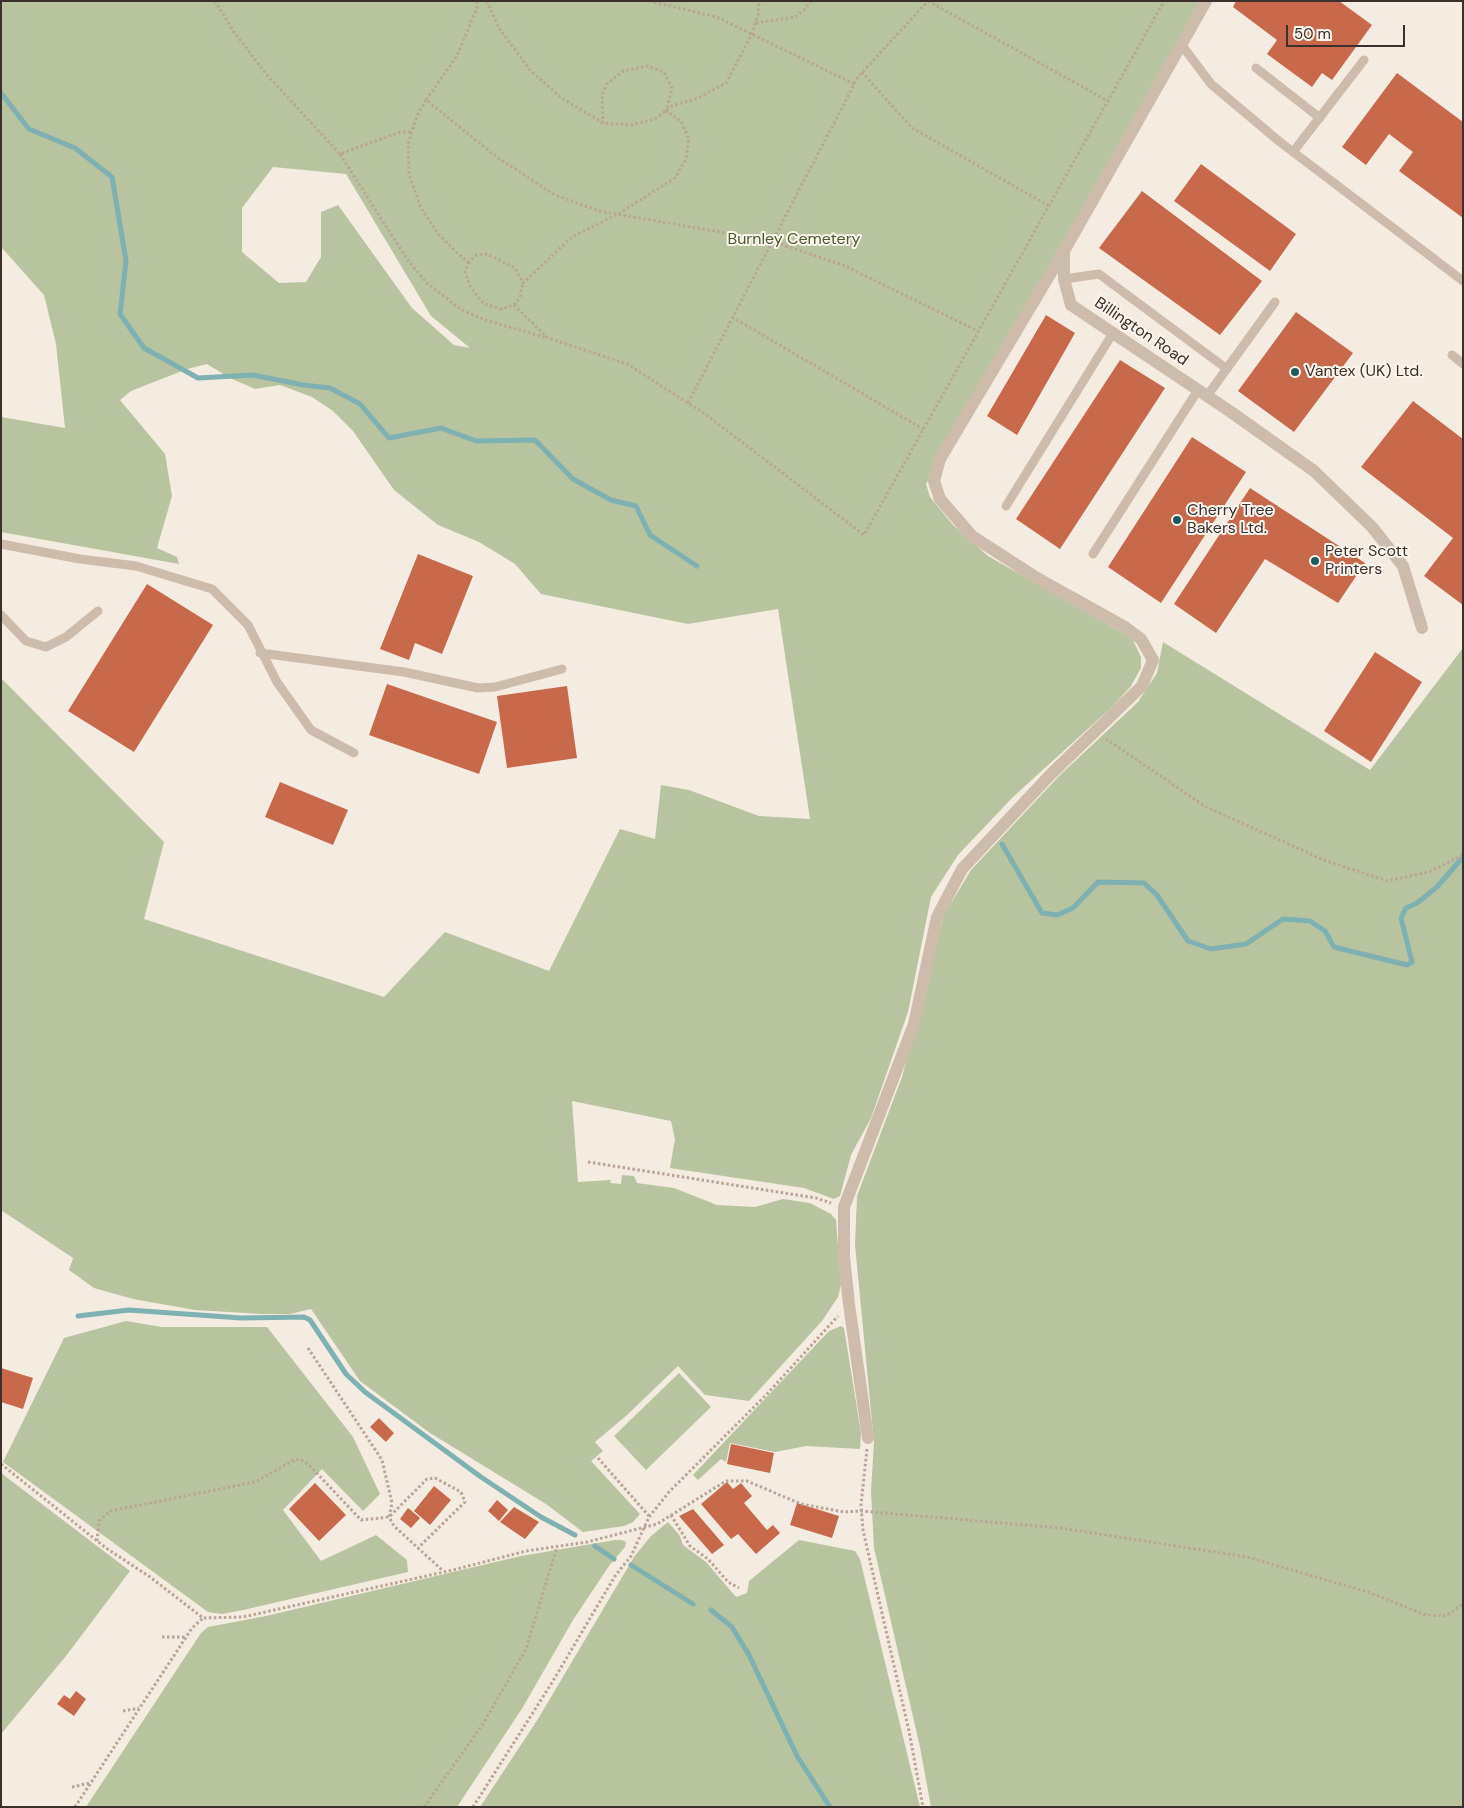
<!DOCTYPE html>
<html>
<head>
<meta charset="utf-8">
<style>
	body { margin:0 }
	#map { position:relative; width:1464px; height:1808px; overflow:hidden; background:#f4ebe1; font-family:"DM Sans",sans-serif }
	canvas { display:block }
	.frame { position:absolute; inset:0; border:2px solid #3b302b; pointer-events:none }
	.scale { position:absolute; left:1286px; top:25px; width:119px; height:22px; box-sizing:border-box; border:2px solid #3b302b; border-top:0; padding-left:6px; font-size:15px; line-height:18px; white-space:nowrap; color:#3b302b; -webkit-text-stroke:4px #fbf5ee; paint-order:stroke }
</style>
</head>
<body>
<div id="map">
<canvas width="1464" height="1808"></canvas>
<div class="frame"></div>
<div class="scale">50 m</div>
</div>
<script>
const g = document.querySelector('canvas').getContext('2d');
g.lineJoin = 'round';
function paint(path, color) {
  g.fillStyle = color;
  g.fill(path, 'evenodd');
}
function shape(rows) {
  const path = new Path2D();
  for (const r of rows) {
    path.moveTo(r[0], r[1]);
    for (let i = 2; i < r.length; i += 2) path.lineTo(r[i], r[i + 1]);
  }
  return path;
}
function trace(path, color, width, dash) {
  g.strokeStyle = color;
  g.lineWidth = width;
  g.lineCap = dash ? 'butt' : 'round';
  g.setLineDash(dash || []);
  g.stroke(path);
}
function drawText(font, color, halo, rows, align = 'center') {
  g.font = font + ' "DM Sans",sans-serif';
  g.lineWidth = 4;
  g.setLineDash([]);
  g.textBaseline = 'middle';
  g.strokeStyle = halo;
  g.fillStyle = color;
  for (const [text, x, y, turn = 0] of rows) {
    g.save();
    g.translate(x, y);
    g.rotate((+turn || 0) * Math.PI / 180);
    g.textAlign = isNaN(turn) ? turn : align;
    if (halo) g.strokeText(text, 0, 0);
    g.fillText(text, 0, 0);
    g.restore();
  }
}
const green = shape([
	[1,1,1206,1,926,484,930,497,953,525,988,556,1132,638,1141,657,1141,668,1131,686,1114,705,1013,797,958,855,931,897,908,1012,871,1118,851,1155,840,1196,834,1199,804,1188,670,1168,675,1139,671,1121,572,1101,578,1182,611,1180,610,1183,621,1184,622,1175,634,1176,637,1183,674,1188,717,1205,755,1207,783,1199,810,1203,831,1214,836,1220,841,1285,838,1297,822,1321,749,1401,705,1395,678,1366,627,1415,595,1442,603,1451,591,1461,640,1514,633,1522,624,1526,583,1532,546,1504,430,1433,360,1381,311,1309,290,1314,262,1314,195,1310,133,1299,94,1288,69,1270,73,1258,1,1210,1,678,164,842,144,919,384,997,445,932,549,971,620,829,655,839,661,785,689,790,759,816,810,819,778,609,688,624,541,594,515,564,479,542,438,525,394,490,353,431,333,411,312,397,280,385,255,389,230,378,207,364,187,369,131,391,120,400,165,454,172,496,157,548,177,557,179,564,1,532,1,417,65,428,56,344,44,295,1,247],
	[273,167,346,174,431,316,470,348,454,345,412,308,338,205,321,212,321,257,306,282,279,283,242,252,242,208],
	[1163,642,1370,770,1463,648,1463,1807,931,1807,920,1747,874,1548,871,1491,874,1442,855,1245,857,1196,902,1077,944,915,971,870,1059,776,1138,702,1157,673],
	[126,1321,162,1327,267,1327,353,1437,380,1494,363,1511,322,1469,283,1510,321,1561,376,1535,407,1560,408,1572,243,1610,222,1614,208,1612,3,1462,64,1338],
	[841,1326,844,1328,861,1433,860,1449,806,1446,775,1452,730,1443,726,1462,721,1459,698,1480,693,1475,829,1331],
	[679,1373,711,1407,646,1470,614,1436],
	[1,1473,130,1571,66,1656,1,1734],
	[668,1522,680,1536,683,1545,706,1562,736,1597,747,1593,749,1581,799,1540,855,1551,860,1559,920,1807,480,1807,538,1719,634,1557,651,1536],
	[615,1540,622,1540,626,1542,625,1547,609,1566,573,1620,523,1707,457,1807,86,1807,201,1633,208,1627,266,1616,521,1556]
]);
const stream = shape([
	[1,93,29,129,75,148,112,177,126,261,120,314,144,348,198,378,253,375,303,385,330,388,360,404,389,438,441,428,476,441,535,440,573,479,611,500,636,506,650,535,697,566],
	[1002,844,1042,913,1057,915,1073,908,1098,882,1144,883,1157,895,1188,941,1211,949,1246,944,1283,919,1310,921,1325,931,1334,947,1407,965,1412,962,1401,918,1406,908,1417,903,1437,887,1463,857],
	[78,1316,129,1310,241,1318,304,1317,310,1320,346,1374,365,1392,481,1477,541,1517,575,1535],
	[595,1546,614,1559],
	[631,1565,693,1604],
	[711,1610,732,1627,749,1655,797,1756,830,1807]
]);
const building = shape([
	[1236,1,1339,1,1372,25,1332,80,1322,73,1312,87,1267,54,1277,40,1233,7],
	[1397,73,1463,122,1463,218,1399,171,1413,152,1389,134,1366,165,1342,147],
	[1201,164,1296,234,1270,271,1174,201],
	[1142,191,1262,281,1220,335,1099,248],
	[1296,312,1353,353,1294,432,1238,391],
	[1046,315,1075,333,1017,435,987,416],
	[1120,360,1165,388,1060,549,1016,519],
	[1413,401,1463,439,1463,605,1424,576,1453,538,1361,467],
	[1192,437,1246,472,1161,603,1108,567],
	[1250,488,1365,563,1338,603,1265,559,1216,633,1174,604],
	[418,554,473,576,442,654,415,643,409,660,380,649],
	[147,584,213,625,134,752,68,711],
	[1375,652,1422,682,1371,762,1324,731],
	[387,684,497,722,479,774,369,735],
	[567,686,577,758,507,768,497,696],
	[280,782,348,810,333,845,265,817],
	[1,1368,33,1378,23,1409,1,1402],
	[379,1418,394,1433,386,1442,370,1427],
	[731,1444,774,1453,770,1473,727,1464],
	[727,1482,733,1489,741,1483,752,1496,744,1503,767,1530,773,1525,780,1533,756,1554,738,1534,731,1539,701,1504],
	[315,1483,346,1515,319,1541,289,1509],
	[434,1486,451,1500,430,1525,414,1511],
	[497,1500,508,1510,499,1521,488,1511],
	[797,1503,839,1516,832,1538,790,1525],
	[514,1507,539,1522,525,1539,500,1522],
	[408,1508,420,1518,411,1528,400,1519],
	[693,1509,724,1545,712,1554,679,1516],
	[76,1691,86,1699,74,1716,57,1704,64,1695,70,1699]
]);
const path = shape([
	[215,1,234,32,266,74,340,154,400,132,412,132],
	[477,1,477,8,457,56,426,100,498,158,555,195,599,211,772,241,845,266,978,331],
	[487,1,499,28,530,70,560,97,603,123,630,125,655,119,672,106,698,98,726,83,752,34,758,15,759,1],
	[649,1,717,17,854,84],
	[928,1,1108,101],
	[756,23,795,17,806,8,811,1],
	[862,72,912,128,1049,206],
	[426,100,417,116,408,144,409,174,421,208,439,235,468,263,465,272,471,288,484,304,501,309,514,305,548,338,627,364,705,414,864,535,1164,1],
	[340,154,407,259,427,283,460,309,485,320,547,338],
	[468,263,476,255,487,254,515,268,523,283,572,237,618,214,675,178,686,159,689,139,681,121,666,111,672,88,664,72,647,66,623,71,607,84,602,94,603,123],
	[514,305,520,297,523,283],
	[732,317,923,429],
	[688,403,858,77,928,1],
	[1106,739,1206,807,1324,860,1387,881,1429,872,1463,855],
	[588,1162,816,1198,831,1203],
	[308,1348,382,1460,392,1503,389,1517,394,1526,442,1570],
	[867,1449,861,1505,863,1530,909,1731,923,1807],
	[598,1458,649,1516],
	[1,1464,106,1548,150,1577,203,1618,243,1617,453,1570,526,1551,587,1542,657,1524,726,1481,747,1481,801,1504,844,1512,861,1511,1061,1528,1247,1557,1368,1592,1426,1615,1446,1616,1463,1604],
	[671,1515,690,1546,708,1559,728,1582,739,1588],
	[97,1541,99,1521,110,1511,255,1482,296,1459,304,1461,311,1467,361,1520,389,1517,427,1479,435,1478,461,1492,465,1502,418,1548],
	[162,1637,186,1637],
	[123,1711,139,1708],
	[72,1787,90,1783],
	[75,1807,192,1628,203,1618],
	[424,1807,483,1724,526,1649,557,1547],
	[473,1807,553,1681,615,1576,631,1556,649,1517,669,1492,767,1394,838,1316]
]);
const lane = shape([
	[1181,44,1211,84,1280,142,1463,281],
	[1256,68,1320,118],
	[1293,152,1364,60],
	[1064,279,1099,274,1227,369],
	[1452,355,1463,364],
	[1207,396,1275,302],
	[1006,506,1113,333],
	[1,544,80,559,136,566,212,589,248,625,277,682,311,730,354,753],
	[1093,554,1198,390],
	[1,615,26,641,46,647,66,637,98,611],
	[260,653,404,672,478,688,495,687,562,669]
]);
const street = shape([
	[1064,251,1064,279,1071,305,1231,412,1314,471,1372,527,1403,566,1422,628],
	[868,1438,849,1304,844,1257,844,1207,914,1024,937,917,962,869,1050,775,1142,686,1153,660,1141,639,1125,627,1037,578,972,536,940,499,934,481,940,459,1064,251,1206,1]
]);
const markers = [
	[1295,372,5,"#1f5a5e"],
	[1177,520,5,"#1f5a5e"],
	[1315,561,5,"#1f5a5e"]
];
const parkNames = [
	["Burnley Cemetery",794,240]
];
const streetNames = [
	["Billington Road",1141,332,34]
];
const poiNames = [
	["Vantex (UK) Ltd.",1305,372],
	["Cherry Tree",1187,511],
	["Bakers Ltd.",1187,529],
	["Peter Scott",1325,552],
	["Printers",1325,570]
];
paint(green, '#b8c4a0');
trace(stream, '#7fb0b2', 5);
paint(building, '#c8694b');
trace(path, '#b9a596', 3, [2.5, 2.5]);
trace(lane, '#cdbbac', 9);
trace(street, '#cdbbac', 12);
for (const [x, y, r, color] of markers) {
  const dot = new Path2D();
  dot.arc(x, y, r, 0, 2 * Math.PI);
  g.fillStyle = color;
  g.fill(dot);
  trace(dot, '#fbf5ee', 2);
}
drawText('16px', '#4a5a2e', '#fbf5ee', parkNames);
drawText('16px', '#3b302b', '#fbf5ee', streetNames);
drawText('16px', '#3b302b', '#fbf5ee', poiNames, 'left');
</script>
</body>
</html>
